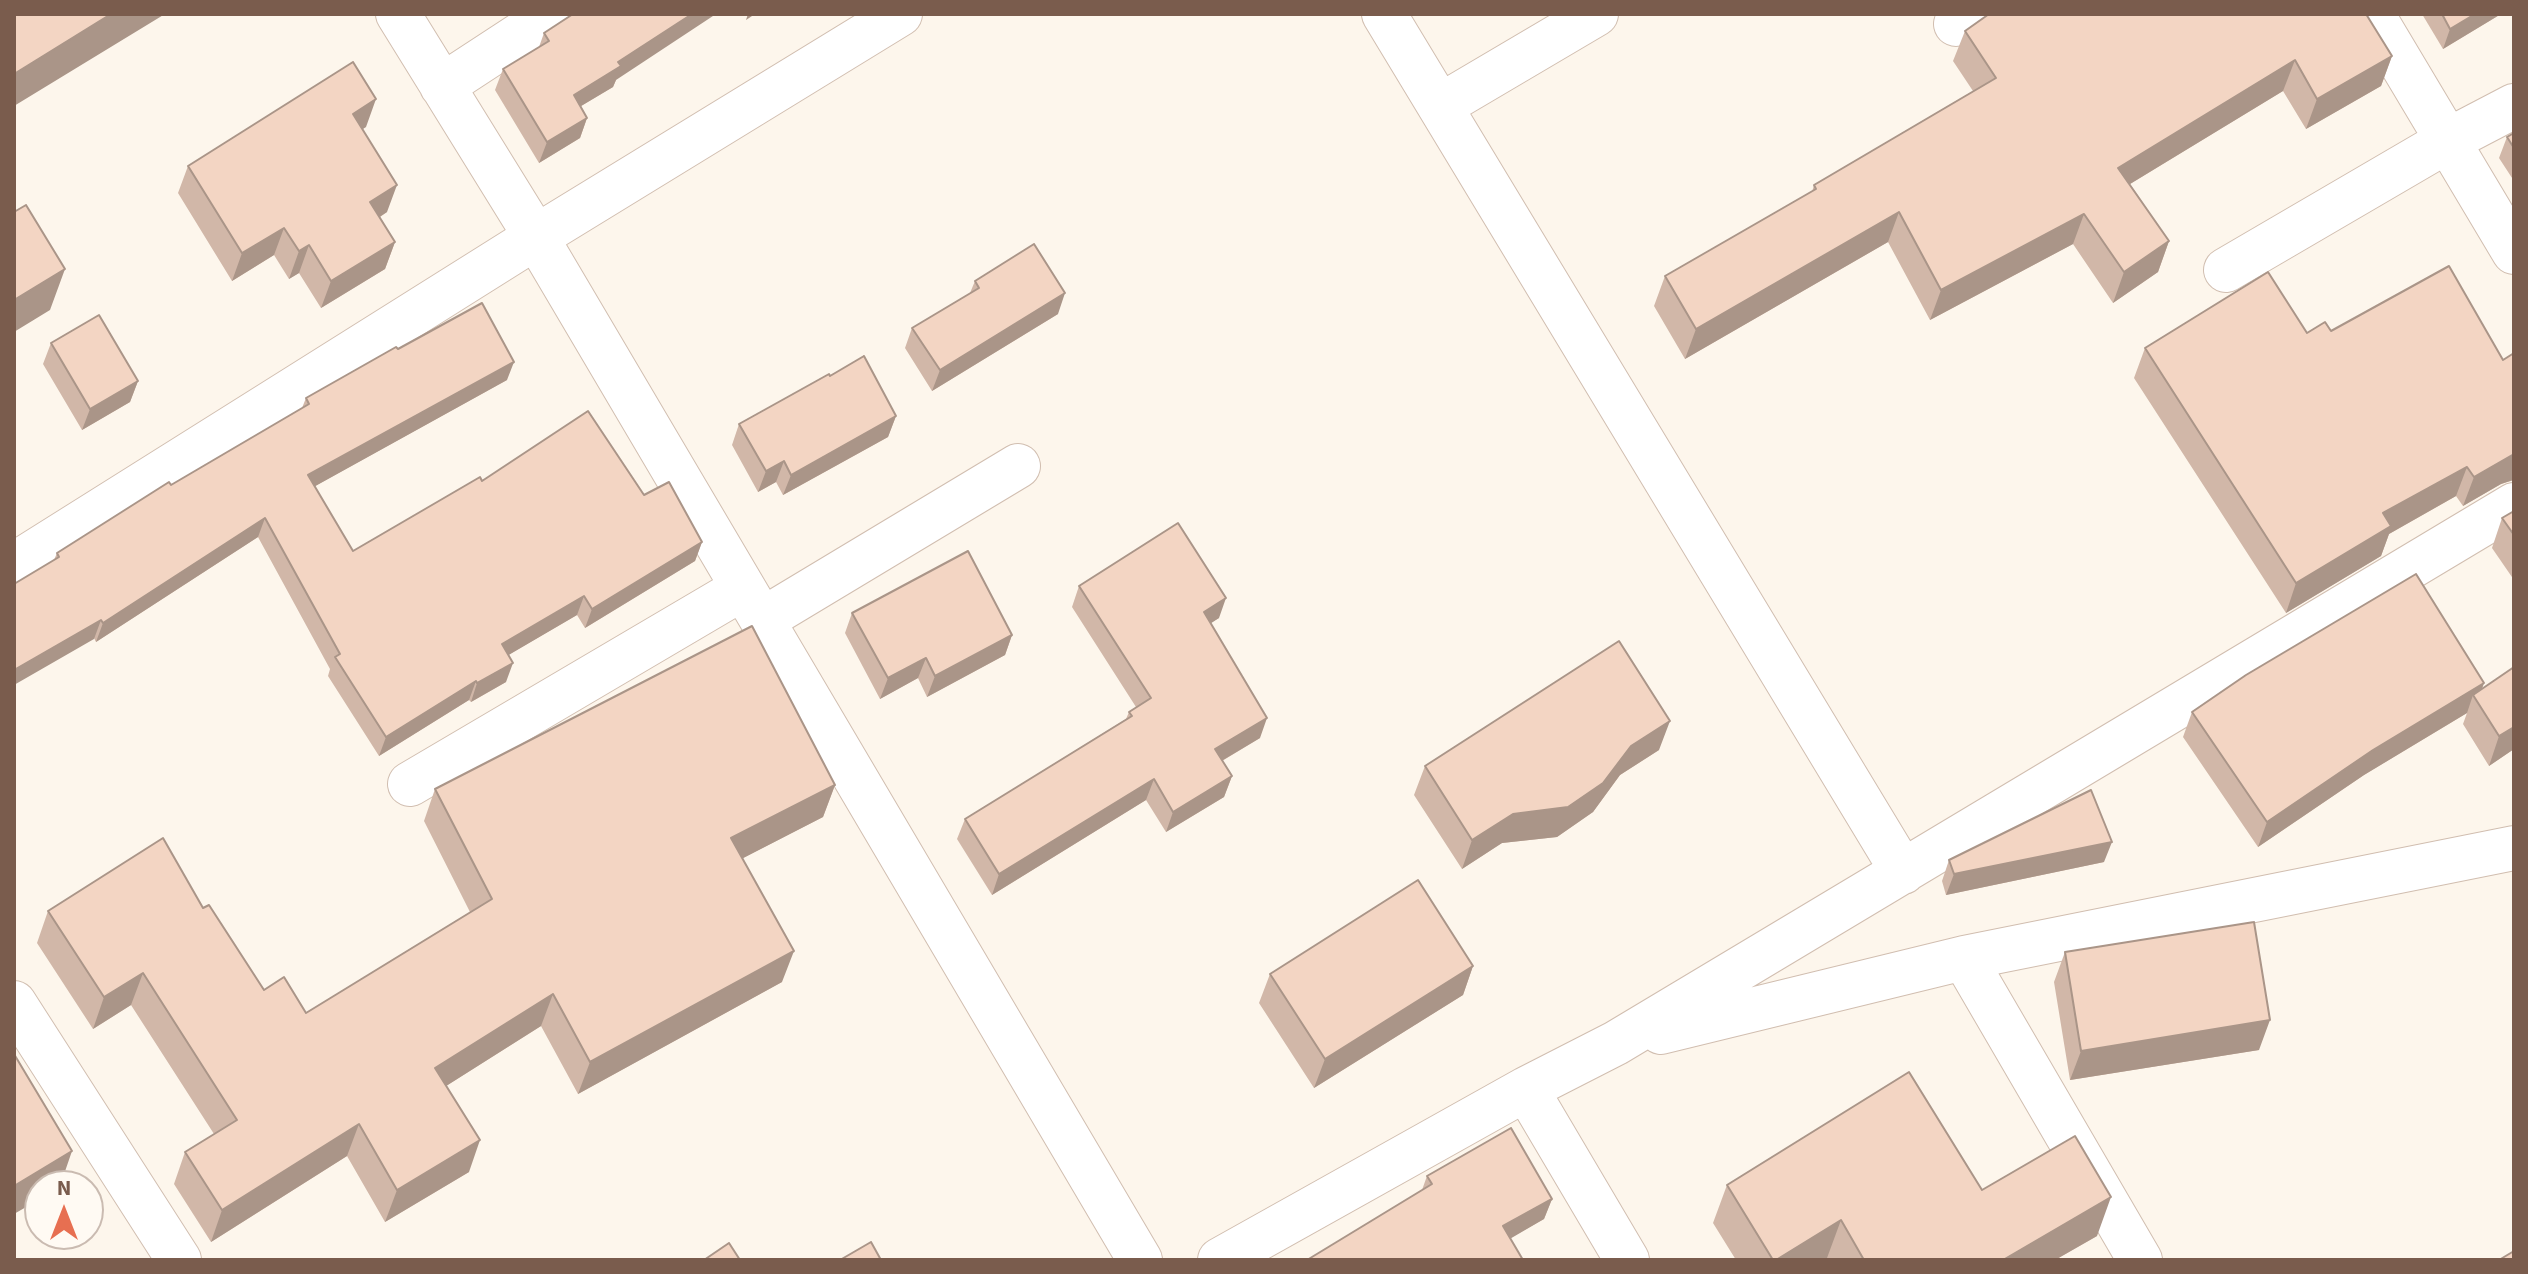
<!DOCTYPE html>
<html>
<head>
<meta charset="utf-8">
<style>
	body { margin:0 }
	#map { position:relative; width:2528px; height:1274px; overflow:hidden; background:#fdf6ec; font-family:"Source Sans 3",sans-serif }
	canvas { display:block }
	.frame { position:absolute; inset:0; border:16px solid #7a5c4d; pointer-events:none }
	.north { position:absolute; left:24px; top:1170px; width:80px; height:80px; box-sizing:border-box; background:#fffaf3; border:2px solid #cabbb1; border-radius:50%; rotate:0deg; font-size:22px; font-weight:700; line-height:32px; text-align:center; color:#7a5c4d }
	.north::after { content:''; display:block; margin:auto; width:28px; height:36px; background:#e76f51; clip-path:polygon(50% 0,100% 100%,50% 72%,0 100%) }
</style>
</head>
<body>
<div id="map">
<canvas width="2528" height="1274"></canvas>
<div class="frame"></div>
<div class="north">N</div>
</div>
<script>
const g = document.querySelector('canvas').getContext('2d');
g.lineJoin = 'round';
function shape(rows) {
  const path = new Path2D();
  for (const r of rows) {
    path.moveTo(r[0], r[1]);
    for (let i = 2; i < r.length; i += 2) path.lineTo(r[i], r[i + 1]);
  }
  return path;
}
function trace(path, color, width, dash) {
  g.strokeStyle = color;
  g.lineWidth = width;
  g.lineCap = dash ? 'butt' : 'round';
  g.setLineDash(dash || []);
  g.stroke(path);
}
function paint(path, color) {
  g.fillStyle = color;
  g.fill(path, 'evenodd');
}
const minor = shape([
	[398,14,536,237,1140,1260],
	[1384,14,1903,872],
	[2372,14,2514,252],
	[1956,24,1971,14],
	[442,86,552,14],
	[1440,106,1596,14],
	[2226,270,2447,141,2514,106],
	[14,565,536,237,900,14],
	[762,620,1018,466],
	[410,784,743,588],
	[1964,958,2140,1260],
	[14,1003,179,1260],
	[1661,1032,1964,958,2514,848],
	[1526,1089,1627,1260],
	[1220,1260,1526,1089,1616,1043,2514,505]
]);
const wall = shape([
	[2422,14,2501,14,2443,49],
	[1965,31,2392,56,2381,86,2306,129,2283,91,2130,184,2169,241,2158,272,2113,303,2073,244,1930,320,1888,242,1685,359,1654,306,1665,276,1812,192,1814,185,1973,91,1953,61],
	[544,33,616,80,613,87,581,106,587,118,580,138,539,163,495,90,503,69,539,47],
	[366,127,362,129,387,212,380,217,395,242,385,269,321,308,299,273,289,279,274,255,232,281,178,193,188,166],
	[2514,133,2514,181,2499,158,2507,137],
	[975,281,1058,314,932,391,905,348,912,328,970,293],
	[2331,331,2503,360,2514,353,2514,480,2501,484,2463,506,2456,496,2389,534,2381,556,2286,613,2134,378,2145,348],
	[51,343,138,381,130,402,82,430,43,364],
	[398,349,507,380,315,486,353,551,482,481,644,495,702,542,695,561,585,628,577,615,508,655,506,682,471,702,469,700,379,756,328,676,330,669,258,537,96,642,54,560,57,553,171,485,302,408,306,398],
	[830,376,896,416,888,437,783,495,776,482,758,492,732,445,739,424],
	[2514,511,2514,580,2492,548,2502,518],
	[1079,586,1219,618,1210,623,1260,738,1222,761,1232,776,1224,797,1166,832,1146,800,992,895,957,839,965,819,1126,719,1129,712,1136,707,1072,607],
	[852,613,1012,635,1005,655,927,697,918,678,880,699,845,633],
	[2484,683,2482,689,2514,749,2489,766,2463,724,2467,713,2364,775,2258,847,2183,737,2192,712],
	[1659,750,1620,775,1593,812,1557,837,1502,843,1462,869,1414,795,1425,766],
	[835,785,823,817,743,858,782,982,578,1094,541,1026,446,1086,469,1172,385,1222,347,1156,211,1242,174,1184,185,1152,214,1134,131,1005,93,1029,37,943,48,911,203,908,264,990,306,1013,470,912,424,821,435,789],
	[1949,860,2104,862,1946,895,1942,881],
	[2065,952,2259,1050,2070,1080,2054,982],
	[1473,966,1463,995,1314,1088,1259,1003,1270,974],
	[1427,1176,1552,1199,1544,1219,1510,1238,1422,1190],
	[1727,1185,1982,1190,2097,1236,2055,1260,1828,1260,1827,1258,1825,1260,1736,1260,1713,1223]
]);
const shadedWall = shape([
	[111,14,165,14,14,106,14,74],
	[692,14,716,14,616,80,613,87,566,115,574,95,618,62],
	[748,14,755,14,746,20],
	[2475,14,2501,14,2443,49,2450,29],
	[2392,56,2381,86,2306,129,2317,99],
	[2295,60,2283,91,2107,198,2118,168],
	[376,99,366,127,343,142,353,114],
	[587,118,580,138,539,163,547,142],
	[397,185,387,212,361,229,370,202],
	[1899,212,1888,242,1685,359,1696,329],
	[2084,214,2073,244,1930,320,1941,290],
	[284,228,274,255,232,281,242,253],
	[2169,241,2158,272,2113,303,2124,272],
	[395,242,385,269,321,308,331,281],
	[309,245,299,273,289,279,299,251],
	[65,269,50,310,14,332,14,300],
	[1065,293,1058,314,932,391,940,370],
	[514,362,507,380,301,494,308,475],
	[138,381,130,402,82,430,90,409],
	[896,416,888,437,783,495,791,475],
	[2514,454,2514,477,2513,480,2501,484,2463,506,2474,477],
	[784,461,776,482,758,492,766,471],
	[2467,467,2456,496,2389,534,2381,556,2286,613,2296,583,2383,513],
	[265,518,258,537,96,642,103,623],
	[702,542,695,561,585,628,592,609],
	[584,596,577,615,495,663,502,644],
	[1226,598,1219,618,1196,633,1204,612],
	[101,620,94,639,14,685,14,670],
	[1012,635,1005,655,927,697,935,676],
	[926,658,918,678,880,699,888,678],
	[513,663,506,682,471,702,477,683],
	[476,681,469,700,379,756,386,737],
	[2484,683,2477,701,2473,695,2467,713,2364,775,2258,847,2267,822,2373,750],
	[1267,718,1260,738,1208,769,1215,749],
	[1670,721,1659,750,1620,775,1593,812,1557,837,1502,843,1462,869,1472,840,1513,814,1631,746],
	[2514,727,2514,749,2489,766,2499,736],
	[1232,776,1224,797,1166,832,1173,812],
	[1154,779,1146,800,992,895,999,874],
	[835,785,823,817,720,870,731,838],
	[2112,842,2104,862,1946,895,1954,874],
	[794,951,782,982,578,1094,590,1062],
	[1473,966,1463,995,1314,1088,1325,1059],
	[143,973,131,1005,93,1029,104,997],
	[553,994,541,1026,424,1100,435,1068],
	[2270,1020,2259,1050,2070,1080,2081,1051],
	[359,1124,347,1156,211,1242,222,1210],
	[480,1140,469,1172,385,1222,397,1190],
	[72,1151,60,1186,40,1186,40,1199,14,1214,14,1186],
	[2111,1197,2097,1236,2055,1260,2003,1260],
	[1552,1199,1544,1219,1496,1247,1503,1226],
	[1841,1220,1827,1258,1825,1260,1776,1260]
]);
const building = shape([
	[14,14,111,14,14,74,14,14],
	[573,14,692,14,618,62,621,66,574,95,587,118,547,142,503,69,549,41,544,33,573,14],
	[1989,14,2366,14,2392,56,2317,99,2295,60,2118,168,2169,241,2124,272,2084,214,1941,290,1899,212,1696,329,1665,276,1816,189,1814,185,1996,78,1965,31,1989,14],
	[2442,14,2475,14,2450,29,2442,14],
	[353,62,376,99,353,114,397,185,370,202,395,242,331,281,309,245,299,251,284,228,242,253,188,166,353,62],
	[2514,133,2514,148,2507,137,2514,133],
	[26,205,65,269,14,300,14,212,26,205],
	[1034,244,1065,293,940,370,912,328,979,288,975,281,1034,244],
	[2449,266,2503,360,2514,353,2514,454,2474,477,2467,467,2383,513,2391,526,2296,583,2145,348,2268,272,2307,333,2325,322,2331,331,2449,266],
	[482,303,514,362,308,475,353,551,480,477,482,481,588,411,644,495,669,482,702,542,592,609,584,596,502,644,513,663,477,683,476,681,386,737,335,657,340,654,265,518,103,623,101,620,14,670,14,584,59,557,57,553,169,482,171,485,309,404,306,398,396,347,398,349,482,303],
	[99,315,138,381,90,409,51,343,99,315],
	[864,356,896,416,791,475,784,461,766,471,739,424,829,374,830,376,864,356],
	[2514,511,2514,535,2502,518,2514,511],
	[1178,523,1226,598,1204,612,1267,718,1215,749,1232,776,1173,812,1154,779,999,874,965,819,1132,716,1129,712,1151,698,1079,586,1178,523],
	[968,551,1012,635,935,676,926,658,888,678,852,613,968,551],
	[2416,574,2484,683,2373,750,2267,822,2192,712,2246,675,2416,574],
	[752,626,835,785,731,838,794,951,590,1062,553,994,435,1068,480,1140,397,1190,359,1124,222,1210,185,1152,237,1120,143,973,104,997,48,911,163,838,203,908,209,905,264,990,284,977,306,1013,492,899,435,789,752,626],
	[1619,641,1670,721,1631,746,1603,783,1568,807,1513,814,1472,840,1425,766,1619,641],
	[2514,667,2514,727,2499,736,2473,695,2514,667],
	[2091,790,2112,842,1954,874,1949,860,2091,790],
	[1418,880,1473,966,1325,1059,1270,974,1418,880],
	[2254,922,2270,1020,2081,1051,2065,952,2254,922],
	[14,1054,72,1151,14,1186,14,1054],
	[1909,1072,1982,1190,2075,1136,2111,1197,2003,1260,1864,1260,1841,1220,1776,1260,1773,1260,1727,1185,1909,1072],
	[1511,1128,1552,1199,1503,1226,1523,1260,1307,1260,1432,1184,1427,1176,1511,1128],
	[871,1242,881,1260,840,1260,871,1242],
	[729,1243,740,1260,704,1260,729,1243],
	[2514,1251,2514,1260,2499,1260,2514,1251]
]);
trace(minor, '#d1beb0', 46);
trace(minor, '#fff', 44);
paint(wall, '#d1b7a8');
paint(shadedWall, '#aa9588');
paint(building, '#f3d5c3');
trace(building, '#aa9588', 2);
</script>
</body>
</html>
